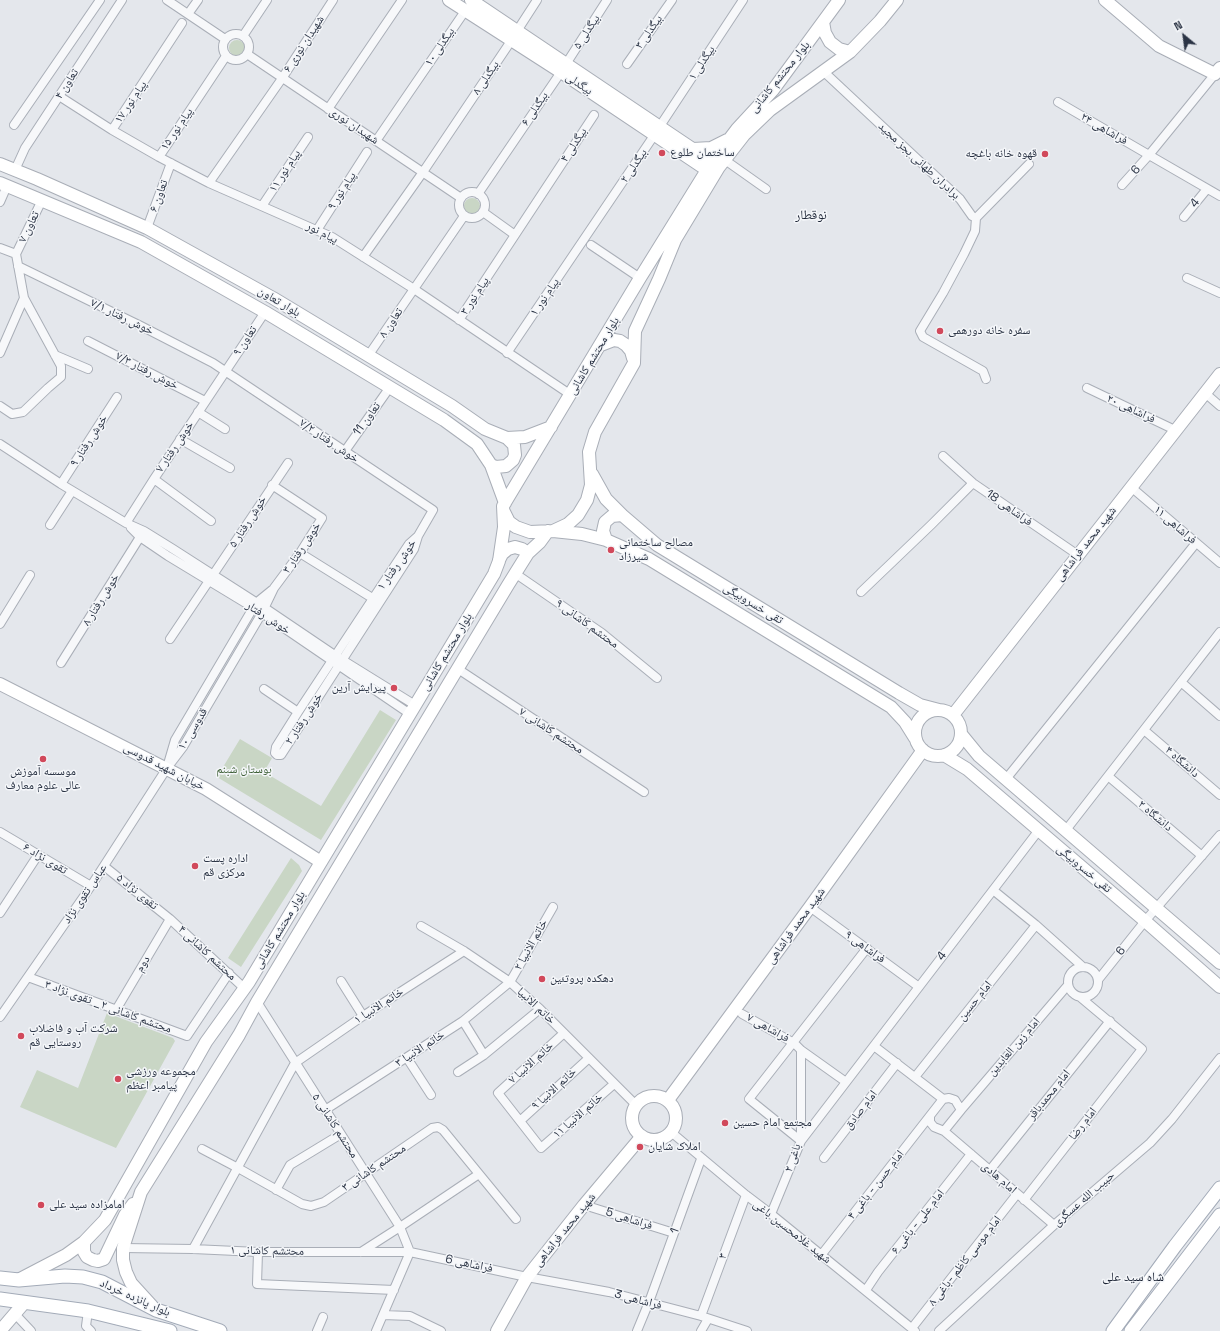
<!DOCTYPE html>
<html>
<head>
<meta charset="utf-8">
<style>
	body { margin:0 }
	#map { position:relative; width:1220px; height:1331px; overflow:hidden; background:#e4e7ec; font-family:"Space Grotesk",sans-serif }
	canvas { display:block }
	.north { position:absolute; left:1164px; top:16px; width:40px; height:40px; -webkit-text-stroke:3px #f4f6f9; paint-order:stroke; rotate:331deg; font-size:11px; font-weight:700; line-height:16px; text-align:center; color:#2b3445 }
	.north::after { content:''; display:block; margin:auto; width:14px; height:18px; background:#2b3445; clip-path:polygon(50% 0,100% 100%,50% 72%,0 100%) }
</style>
</head>
<body>
<div id="map">
<canvas width="1220" height="1331"></canvas>
<div class="north">N</div>
</div>
<script>
const g = document.querySelector('canvas').getContext('2d');
g.lineJoin = 'round';
function paint(path, color) {
  g.fillStyle = color;
  g.fill(path, 'evenodd');
}
function shape(rows) {
  const path = new Path2D();
  for (const r of rows) {
    if (r.length === 3) {
      path.moveTo(r[0] + r[2], r[1]);
      path.arc(r[0], r[1], r[2], 0, 2 * Math.PI);
      continue;
    }
    path.moveTo(r[0], r[1]);
    for (let i = 2; i < r.length; i += 2) path.lineTo(r[i], r[i + 1]);
  }
  return path;
}
function trace(path, color, width, dash) {
  g.strokeStyle = color;
  g.lineWidth = width;
  g.lineCap = dash ? 'butt' : 'round';
  g.setLineDash(dash || []);
  g.stroke(path);
}
function drawText(font, color, halo, rows, align = 'center') {
  g.font = font + ' "Space Grotesk","Noto Naskh Arabic",sans-serif';
  g.lineWidth = 3;
  g.setLineDash([]);
  g.textBaseline = 'middle';
  g.strokeStyle = halo;
  g.fillStyle = color;
  for (const [text, x, y, turn = 0] of rows) {
    g.save();
    g.translate(x, y);
    g.rotate((+turn || 0) * Math.PI / 180);
    g.textAlign = isNaN(turn) ? turn : align;
    if (halo) g.strokeText(text, 0, 0);
    g.fillText(text, 0, 0);
    g.restore();
  }
}
const green = shape([
	[237,48,8],
	[472,206,8],
	[380,710,396,720,321,840,217,777,240,739,272,758,264,772,321,806],
	[291,858,299,865,302,871,241,967,228,958],
	[107,1013,173,1038,175,1041,116,1148,20,1107,37,1070,78,1088]
]);
const street = shape([
	[167,0,225,39],
	[188,14,198,0],
	[517,31,537,0],
	[236,47,13],
	[243,36,267,0],
	[247,54,461,198],
	[566,64,607,0],
	[627,64,672,0],
	[823,71,960,199,972,216,976,218,1029,164],
	[1215,74,1149,155,1220,196],
	[59,96,112,130,159,157,209,183,332,237,414,289,571,395],
	[1058,102,1149,155,1122,185],
	[328,109,402,0],
	[14,125,100,0],
	[660,126,743,0],
	[112,130,182,23],
	[376,141,465,11],
	[159,157,226,56],
	[725,160,766,189],
	[15,170,25,148,122,0],
	[209,183,283,77,333,0],
	[472,205,13],
	[478,194,561,72],
	[0,202,7,186],
	[262,206,308,137],
	[483,212,515,235],
	[1184,217,1207,189],
	[976,218,975,231,964,254,943,293,920,331,923,337,983,371,986,379],
	[147,228,171,163],
	[317,230,367,152],
	[591,245,640,278],
	[0,248,16,254,24,298,0,353],
	[16,254,42,200],
	[363,257,423,172,511,41],
	[18,266,141,326,213,363,433,510,418,536,414,549,281,755,277,755,275,753,276,747,298,712,409,544,418,536],
	[1187,278,1220,293],
	[459,320,594,115],
	[88,341,205,401],
	[507,353,655,134],
	[55,355,88,369],
	[368,356,464,216],
	[1087,388,1175,430],
	[1205,393,1220,406],
	[0,406,12,414,23,412,48,388,61,377,61,366,24,298],
	[198,412,225,429],
	[180,439,230,468],
	[0,444,61,484,126,523,144,531,173,549,265,608,336,656,415,705],
	[345,451,390,387],
	[943,456,973,483,1078,555],
	[154,479,211,521],
	[61,484,117,397],
	[1131,487,1220,563],
	[126,523,154,479,265,312],
	[50,525,72,491],
	[131,528,140,537,168,556,262,613,410,714],
	[300,553,377,601],
	[516,574,602,633,657,678],
	[861,592,931,525,973,483],
	[0,624,30,575],
	[170,639,288,463],
	[61,663,140,537],
	[458,669,644,792],
	[1181,682,1220,716],
	[264,689,298,712],
	[1144,730,1220,795],
	[168,764,175,740,253,608,256,603,272,590],
	[1108,776,1202,856],
	[1006,779,1196,543],
	[1066,830,1220,632],
	[0,832,91,886],
	[104,866,170,919,244,988],
	[993,890,1036,925,1083,967],
	[810,907,919,987],
	[0,913,38,855],
	[421,926,464,951,510,982,540,1009,636,1105],
	[1083,982,15],
	[28,977,187,1036,229,973],
	[1098,980,1145,921,1220,835],
	[341,981,363,1016],
	[257,1002,400,1227,410,1252],
	[116,1010,170,919],
	[742,1014,794,1043,801,1050,801,1141],
	[0,1017,91,886,167,768,183,747,262,613,274,588,300,553,322,518,272,485],
	[463,1021,484,1055],
	[564,1033,498,1093,541,1148,614,1084],
	[874,1046,943,1099],
	[801,1050,846,1082],
	[407,1058,431,1095],
	[458,1072,484,1055,540,1009],
	[915,1077,1036,925],
	[325,1110,463,1021,510,982,553,907],
	[961,1110,1068,985],
	[520,1121,589,1058],
	[944,1131,1054,1225],
	[671,1132,746,1195,771,1214,915,1331],
	[801,1141,1039,830],
	[202,1149,238,1168,302,1204,311,1206,324,1202,432,1128,438,1127,443,1130,516,1219],
	[824,1158,897,1063],
	[990,1170,1110,1021],
	[276,1190,290,1165,341,1134],
	[1024,1200,1142,1049,1080,997],
	[584,1205,674,1233],
	[771,1214,801,1141,749,1099,867,948],
	[123,1248,193,1249,258,1252,410,1252,527,1277,609,1292,701,1316,747,1331],
	[193,1249,295,1063,363,1016,464,951],
	[258,1252,257,1284,394,1290],
	[361,1252,400,1227,479,1174],
	[822,1254,943,1099,949,1098,955,1100,961,1110,944,1131,934,1127,930,1122,930,1117],
	[866,1290,878,1272,971,1154],
	[88,1311,86,1326,91,1331],
	[15,1314,31,1331],
	[383,1315,410,1316,441,1331],
	[701,1316,746,1195],
	[912,1328,1017,1194],
	[317,1331,323,1317],
	[376,1331,410,1252],
	[637,1331,649,1302,701,1159],
	[701,1331,708,1319],
	[939,1331,1054,1225,1150,1143,1172,1119,1220,1058]
]);
const secondary = shape([
	[449,0,561,72,707,170],
	[471,0,712,162],
	[1105,0,1159,46,1215,74,1220,68],
	[823,22,825,33,830,42,839,49,850,52],
	[693,149,711,148,727,140],
	[0,164,37,179,147,228,273,298,452,406,485,429,507,438,525,437,551,427],
	[0,183,141,242,265,312,444,420,477,444,491,465,505,503],
	[601,345,614,340,620,341,626,345,631,351,633,358],
	[491,465,496,467,506,466,513,460,515,455,514,445,507,438],
	[592,474,606,499,622,515,657,545,899,693,920,705,939,710],
	[504,512,509,522,516,527,530,532,553,531,582,534,606,540,649,559,891,707,905,722,915,738],
	[553,531,568,524,578,515,587,500,591,485,589,452,595,432,634,363,635,331,659,279,675,240,719,167,744,135,770,110,850,52,880,21,897,0],
	[606,540,603,531,605,522,612,516,622,515],
	[499,560,502,554,508,549,515,547,522,549,528,553],
	[0,684,206,789,321,862],
	[938,733,23],
	[953,715,1220,374],
	[961,734,979,756,1220,963],
	[944,755,967,769,1145,921,1220,987],
	[654,1118,22],
	[668,1100,810,907,923,750],
	[84,1242,84,1252,87,1257,93,1260,98,1261,104,1259,125,1215,133,1204],
	[20,1279,66,1255,84,1242,105,1220,206,1042,249,982,494,574,499,561,504,527,503,506,640,278,712,162,737,129,773,90,839,0],
	[152,1306,131,1283,126,1272,123,1260,123,1248,141,1192,239,1035,257,1002,508,585,528,553,540,542,548,531],
	[0,1331,24,1303],
	[497,1331,527,1277,584,1205,642,1136]
]);
const primary = shape([
	[0,1278,19,1280,65,1276,83,1277,102,1282,156,1310,220,1331],
	[0,1299,88,1311,170,1331],
	[1113,1331,1175,1246,1220,1188],
	[1131,1331,1220,1215]
]);
const markers = [
	[662,153,4,"#d1495b"],
	[1045,154,4,"#d1495b"],
	[940,331,4,"#d1495b"],
	[611,550,4,"#d1495b"],
	[394,688,4,"#d1495b"],
	[43,759,4,"#d1495b"],
	[195,866,4,"#d1495b"],
	[542,979,4,"#d1495b"],
	[21,1036,4,"#d1495b"],
	[118,1079,4,"#d1495b"],
	[725,1123,4,"#d1495b"],
	[640,1147,4,"#d1495b"],
	[41,1205,4,"#d1495b"]
];
const streetNames = [
	["بیگدلی ۵",587,32,-57],
	["بیگدلی ۳",649,32,-55],
	["شهیدان نوری ۶",304,44,-57],
	["بیگدلی ۱۰",440,47,-56],
	["بیگدلی ۱",702,63,-57],
	["بلوار محتشم کاشانی",780,77,-51],
	["بیگدلی ۸",486,78,-56],
	["تعاون ۴",67,84,-57],
	["بیگدلی",579,84,34],
	["پیام نور ۱۷",131,102,-56],
	["بیگدلی ۶",535,109,-56],
	["شهیدان نوری",354,126,34],
	["پیام نور ۱۵",177,129,-56],
	["فراشاهی ۲۴",1104,129,30],
	["بیگدلی ۴",574,145,-57],
	["برادران طهانی بجز مجید",919,161,43],
	["بیگدلی ۲",634,166,-56],
	["6",1136,170,-48],
	["پیام نور ۱۱",285,171,-57],
	["پیام نور ۹",342,191,-57],
	["تعاون ۶",159,196,-70],
	["4",1195,203,-51],
	["تعاون ۷",29,227,-64],
	["پیام نور",322,233,27],
	["پیام نور ۳",475,296,-57],
	["پیام نور ۱",545,297,-56],
	["بلوار تعاون",279,302,31],
	["خوش رفتار ۷/۱",122,317,26],
	["تعاون ۸",391,323,-56],
	["تعاون ۹",245,341,-56],
	["بلوار محتشم کاشانی",594,356,-59],
	["خوش رفتار ۷/۳",147,371,27],
	["فراشاهی ۲۰",1131,409,25],
	["تعاون 11",367,419,-54],
	["خوش رفتار ۹",89,441,-57],
	["خوش رفتار ۷/۲",329,441,34],
	["خوش رفتار ۷",175,447,-56],
	["فراشاهی 18",1009,508,35],
	["خوش رفتار ۵",248,522,-57],
	["فراشاهی ۱۱",1175,525,41],
	["شهید محمد فراشاهی",1086,544,-52],
	["خوش رفتار ۳",302,548,-56],
	["خوش رفتار ۱",397,565,-55],
	["خوش رفتار ۸",101,600,-58],
	["تقی خسروبیگی",753,604,31],
	["خوش رفتار",268,618,33],
	["محتشم کاشانی ۹",587,624,36],
	["بلوار محتشم کاشانی",447,652,-59],
	["خوش رفتار ۲",304,719,-57],
	["قدوسی ۱۰",193,729,-59],
	["محتشم کاشانی ۷",551,731,33],
	["دانشگاه ۴",1182,762,41],
	["خیابان شهید قدوسی",164,767,27],
	["دانشگاه ۲",1155,816,40],
	["تقوی نژاد ۶",45,859,31],
	["تقی خسروبیگی",1084,869,40],
	["تقوی نژاد ۵",137,892,39],
	["عباس تقوی نژاد",85,894,-56],
	["شهید محمد فراشاهی",796,926,-54],
	["بلوار محتشم کاشانی",280,930,-59],
	["خاتم الانبیا ۲",531,945,-61],
	["فراشاهی ۹",865,947,36],
	["6",1121,951,-51],
	["محتشم کاشانی ۴",207,953,43],
	["4",942,956,-53],
	["دوم",143,964,-59],
	["امام حسین",975,1001,-51],
	["خاتم الانبیا ۱",379,1006,-33],
	["خاتم الانبیا",536,1006,43],
	["محتشم کاشانی ۲_ تقوی نژاد ۳",108,1007,20],
	["فراشاهی ۷",768,1028,29],
	["امام زین العابدین",1014,1047,-49],
	["خاتم الانبیا ۳",420,1049,-33],
	["خاتم الانبیا ۷",531,1063,-42],
	["خاتم الانبیا ۹",554,1089,-42],
	["امام محمدباقر",1049,1095,-51],
	["امام صادق",861,1110,-52],
	["خاتم الانبیا ۱۱",578,1116,-41],
	["امام رضا",1083,1124,-52],
	["محتشم کاشانی ۵",335,1126,57],
	["باغی ۲",793,1158,-72],
	["محتشم کاشانی ۳",374,1168,-34],
	["امام هادی",999,1178,41],
	["امام حسن - باغی ۴",876,1185,-52],
	["حبیب الله عسگری",1084,1199,-41],
	["فراشاهی 5",629,1219,18],
	["امام علی - باغی ۶",918,1222,-52],
	["شهید محمد فراشاهی",565,1230,-51],
	["1",675,1231,-70],
	["شهید غلامحسین باغی",792,1232,38],
	["محتشم کاشانی ۱",267,1251,1],
	["۳",723,1256,-70],
	["امام موسی کاظم -باغی ۸",965,1261,-52],
	["فراشاهی 6",469,1264,12],
	["بلوار پانزده خرداد",135,1298,24],
	["فراشاهی 3",638,1300,15]
];
const poiNames = [
	["ساختمان طلوع",670,153],
	["قهوه خانه باغچه",1037,154,"right"],
	["سفره خانه دورهمی",948,331],
	["مصالح ساختمانی",619,543],
	["شیرزاد",619,557],
	["پیرایش آرین",386,688,"right"],
	["موسسه آموزش",43,772,"center"],
	["عالی علوم معارف",43,786,"center"],
	["اداره پست",203,859],
	["مرکزی قم",203,873],
	["دهکده پروتئین",550,979],
	["شرکت آب و فاضلاب",29,1029],
	["روستایی قم",29,1043],
	["مجموعه ورزشی",126,1072],
	["پیامبر اعظم",126,1086],
	["مجتمع امام حسین",733,1123],
	["املاک شایان",648,1147],
	["امامزاده سید علی",49,1205]
];
const parkNames = [
	["بوستان شبنم",244,770]
];
const neighbourhoodNames = [
	["نوقطار",811,215],
	["شاه سید علی",1133,1277]
];
paint(green, '#c9d6c5');
trace(street, '#a9aeb7', 10);
trace(secondary, '#a9aeb7', 14);
trace(primary, '#a3abb8', 15);
trace(street, '#f7f8fa', 8);
trace(secondary, '#fff', 12);
trace(primary, '#fff', 13);
for (const [x, y, r, color] of markers) {
  const dot = new Path2D();
  dot.arc(x, y, r, 0, 2 * Math.PI);
  g.fillStyle = color;
  g.fill(dot);
  trace(dot, '#f4f6f9', 1.5);
}
drawText('12px', '#2b3445', '#f4f6f9', streetNames);
drawText('12px', '#2b3445', '#f4f6f9', poiNames, 'left');
drawText('12px', '#3f6138', '#f4f6f9', parkNames);
drawText('13px', '#1d2536', '#f4f6f9', neighbourhoodNames);
</script>
</body>
</html>
